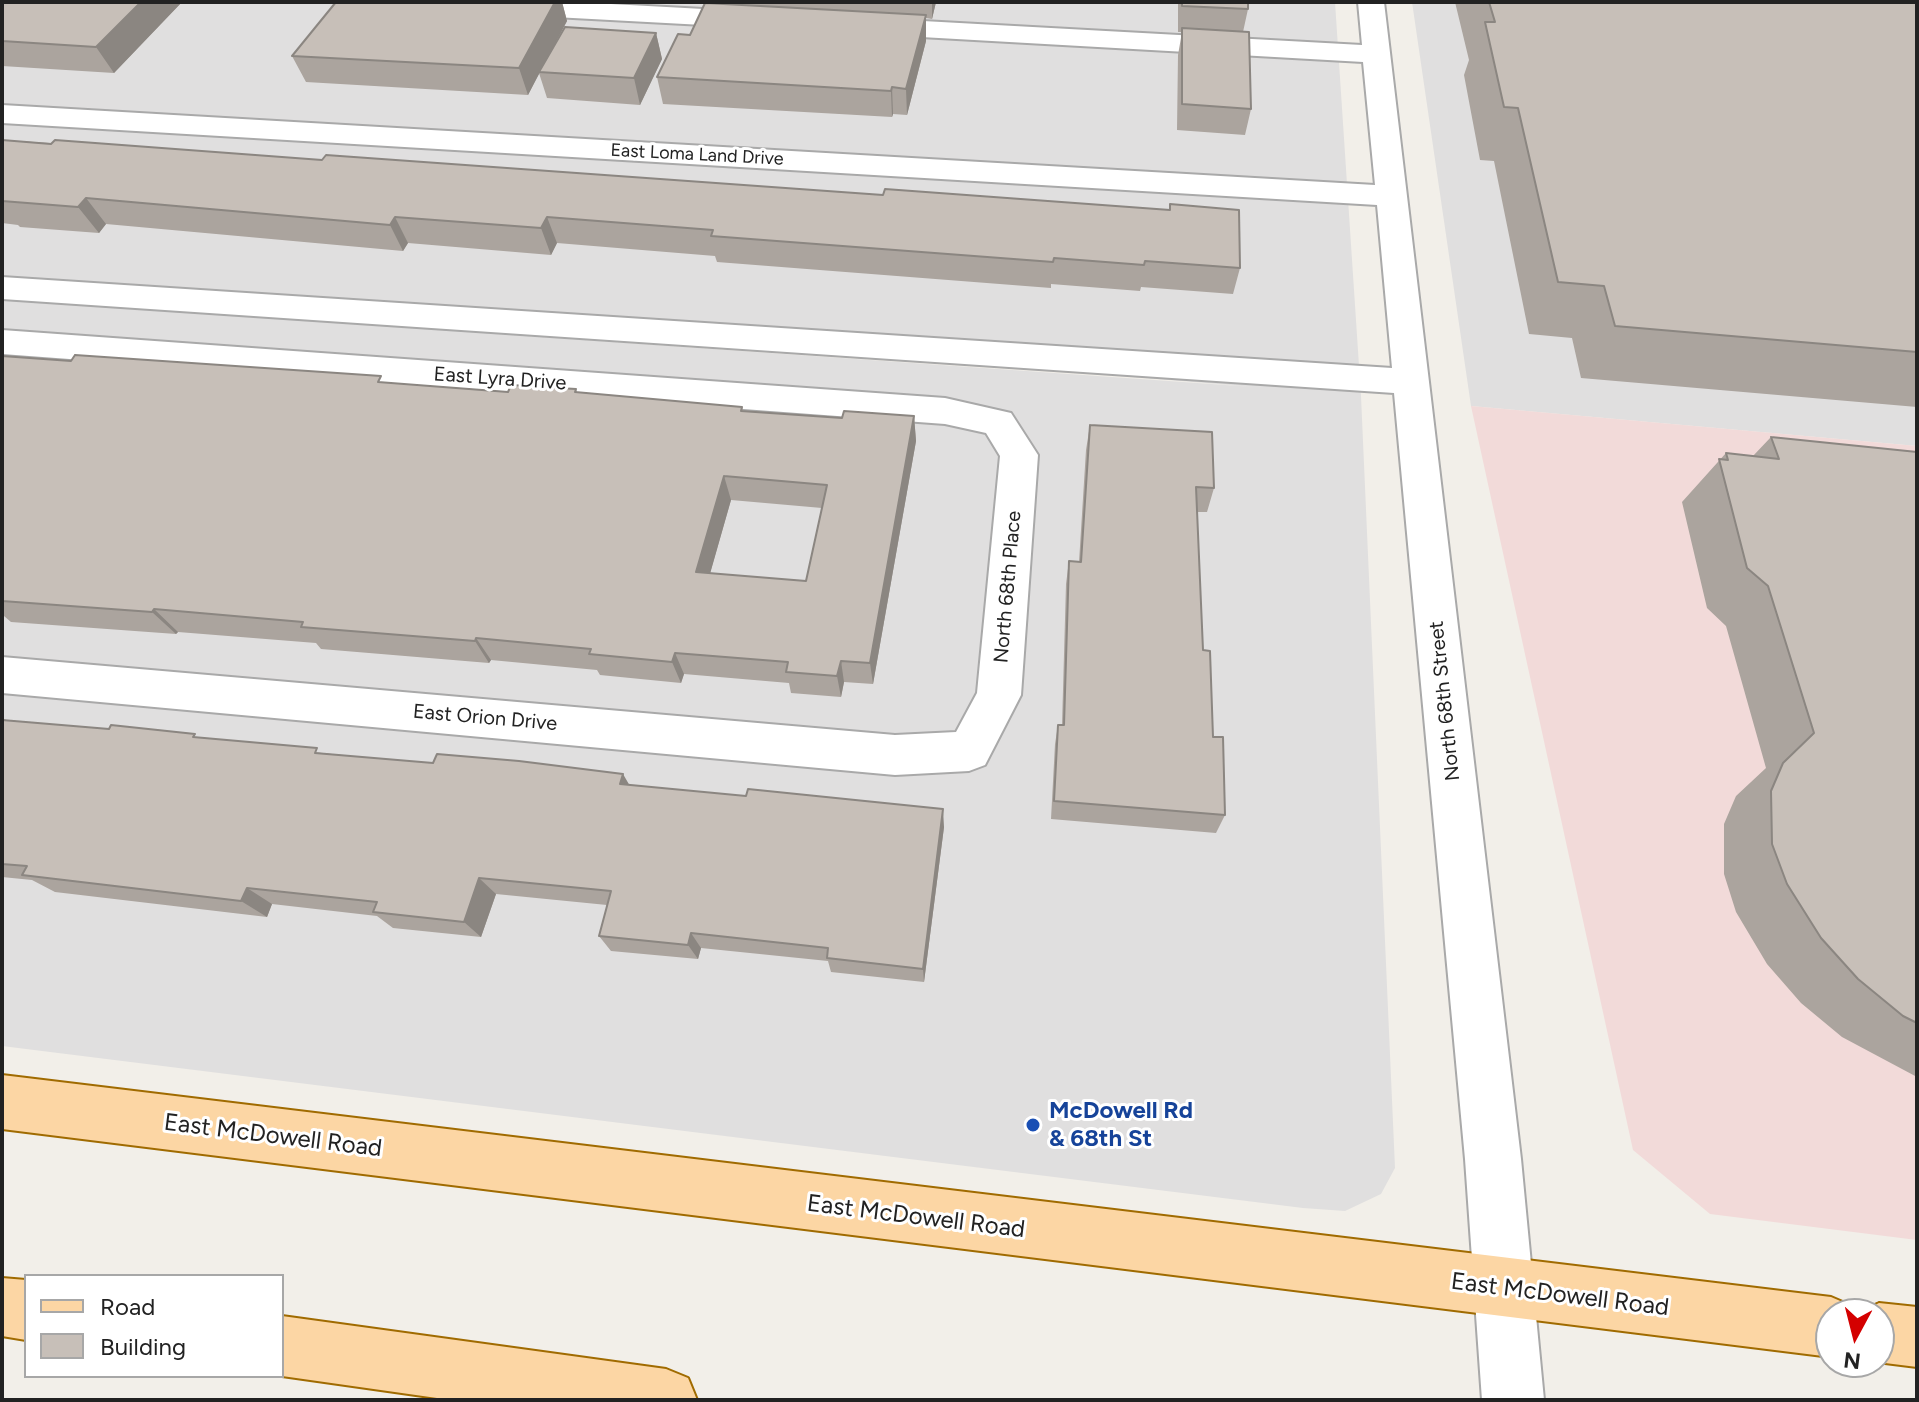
<!DOCTYPE html>
<html>
<head>
<meta charset="utf-8">
<style>
	body { margin:0 }
	#map { position:relative; width:1919px; height:1402px; overflow:hidden; background:#f2efe9; font-family:Figtree,sans-serif }
	canvas { display:block }
	.frame { position:absolute; inset:0; border:4px solid #222; pointer-events:none }
	.legend { position:absolute; left:24px; top:1274px; width:260px; height:104px; box-sizing:border-box; background:#fff; border:2px solid #a7a7a7; margin:0; padding:10px 14px; list-style:none; font-size:24px; color:#222 }
	.legend li { display:flex; align-items:center; gap:16px; height:40px }
	.legend b { width:40px; border:2px solid #a7a7a7 }
	.north { position:absolute; left:1815px; top:1298px; width:80px; height:80px; box-sizing:border-box; background:#fff; border:2px solid #a7a7a7; border-radius:50%; rotate:187deg; font-size:22px; font-weight:700; line-height:32px; text-align:center; color:#222 }
	.north::after { content:''; display:block; margin:auto; width:28px; height:36px; background:#d40000; clip-path:polygon(50% 0,100% 100%,50% 72%,0 100%) }
</style>
</head>
<body>
<div id="map">
<canvas width="1919" height="1402"></canvas>
<div class="frame"></div>
<ul class="legend">
<li><b style="height:10px;background:#fcd6a4"></b>Road</li>
<li><b style="height:22px;background:#c7bfb8"></b>Building</li>
</ul>
<div class="north">N</div>
</div>
<script>
const g = document.querySelector('canvas').getContext('2d');
g.lineJoin = 'round';
function paint(path, color) {
  g.fillStyle = color;
  g.fill(path, 'evenodd');
}
function shape(rows) {
  const path = new Path2D();
  for (const r of rows) {
    path.moveTo(r[0], r[1]);
    for (let i = 2; i < r.length; i += 2) path.lineTo(r[i], r[i + 1]);
  }
  return path;
}
function trace(path, color, width, dash) {
  g.strokeStyle = color;
  g.lineWidth = width;
  g.lineCap = dash ? 'butt' : 'round';
  g.setLineDash(dash || []);
  g.stroke(path);
}
function drawText(font, color, halo, rows, align = 'center') {
  g.font = font + ' Figtree,sans-serif';
  g.lineWidth = 6;
  g.setLineDash([]);
  g.textBaseline = 'middle';
  g.strokeStyle = halo;
  g.fillStyle = color;
  for (const [text, x, y, turn = 0] of rows) {
    g.save();
    g.translate(x, y);
    g.rotate((+turn || 0) * Math.PI / 180);
    g.textAlign = isNaN(turn) ? turn : align;
    if (halo) g.strokeText(text, 0, 0);
    g.fillText(text, 0, 0);
    g.restore();
  }
}
const residential = shape([
	[2,2,1335,2,1361,396,1395,1168,1381,1194,1345,1211,1303,1208,2,1046,2,299,1254,387,2,284],
	[1412,2,1917,2,1917,446,1471,406]
]);
const commercial = shape([
	[1471,406,1917,446,1917,1240,1710,1214,1633,1150]
]);
const minor = shape([
	[411,2,574,2,759,12,769,14,773,20,769,26,759,28,424,10,415,8,411,2],
	[1358,2,1384,2,1521,1159,1544,1400,1482,1400,1465,1159,1394,393,2,299,2,277,1392,368,1377,205,2,123,2,105,1375,185,1363,62,868,34,858,32,854,26,858,20,868,18,1362,45,1358,2],
	[2,330,945,398,1011,413,1038,455,1021,695,985,765,969,771,895,775,2,693,2,657,895,735,956,732,977,693,1000,456,986,433,945,424,2,354,2,330]
]);
const major = shape([
	[2,1075,1831,1297,1852,1306,1855,1314,1831,1314,1831,1357,2,1129,2,1075],
	[2,1278,26,1280,26,1340,2,1336,2,1278],
	[1879,1303,1917,1307,1917,1367,1877,1362,1879,1314,1857,1314,1879,1303],
	[282,1316,666,1369,688,1378,697,1400,451,1400,282,1376,282,1316]
]);
const wall = shape([
	[2,2,182,2,114,73,2,66],
	[336,2,562,2,567,21,555,43,656,33,662,59,640,105,547,98,539,73,528,95,306,82,292,56],
	[719,2,936,2,932,19,926,18,926,41,907,115,893,114,892,117,663,104,657,77,690,35,720,3],
	[1178,2,1248,2,1248,9,1243,32,1251,109,1245,135,1177,130,1178,55,1182,32,1178,32],
	[1455,2,1917,2,1917,407,1581,378,1572,338,1529,334,1494,161,1480,160,1464,75,1469,60],
	[2,140,883,195,1169,210,1170,204,1240,268,1233,294,1141,287,1140,291,1051,284,1051,288,717,262,715,256,557,243,551,255,408,243,403,251,106,224,99,233,20,227,18,225,2,223],
	[2,356,508,392,576,389,577,392,742,407,743,411,842,418,914,416,916,441,873,684,844,682,841,697,791,693,789,683,684,674,681,683,600,675,597,670,491,660,489,663,321,649,316,643,178,632,176,634,11,622,4,616,2,616],
	[731,500,822,508,806,581,710,573],
	[1090,425,1214,488,1207,512,1197,512,1203,650,1213,737,1225,815,1216,833,1051,819,1055,744,1058,725,1062,725,1066,584,1069,561,1079,562,1086,450],
	[1771,437,1917,452,1917,1077,1842,1037,1801,1003,1767,964,1736,912,1724,874,1724,824,1736,796,1766,768,1726,626,1707,608,1682,502,1726,453,1753,456],
	[2,718,6,720,200,738,322,753,629,785,944,827,924,982,831,972,828,961,701,948,698,959,611,951,599,936,607,905,496,894,481,937,393,928,377,916,272,904,267,917,55,892,32,880,2,877]
]);
const shadedWall = shape([
	[141,2,182,2,114,73,96,47],
	[555,2,562,2,567,21,528,95,519,68],
	[932,2,936,2,932,19],
	[926,15,926,41,907,115,906,89],
	[656,33,662,59,640,105,634,78],
	[892,87,893,114,892,117,891,91],
	[86,198,106,224,99,233,78,207],
	[395,217,408,243,403,251,390,225],
	[547,217,557,243,551,255,541,228],
	[914,416,916,441,873,684,870,663],
	[724,476,731,500,704,595,696,572],
	[154,609,178,632,176,634,152,612],
	[476,638,491,660,489,663,475,641],
	[675,653,684,674,681,683,672,662],
	[841,661,844,682,841,697,837,676],
	[623,774,634,793,620,784],
	[943,809,944,827,924,982,923,969],
	[479,878,496,894,481,937,464,922],
	[247,888,272,904,267,917,241,901],
	[691,933,701,948,698,959,688,945]
]);
const building = shape([
	[2,2,141,2,96,47,2,41,2,2],
	[336,2,555,2,519,68,292,56,336,2],
	[1182,2,1248,2,1248,9,1182,6,1182,2],
	[1489,2,1917,2,1917,352,1615,326,1604,286,1558,282,1518,108,1504,107,1485,22,1495,22,1489,2],
	[705,3,926,15,906,89,892,87,891,91,657,77,678,34,690,35,705,3],
	[565,27,656,33,634,78,539,72,565,27],
	[1182,28,1249,32,1251,109,1182,104,1182,28],
	[2,140,51,144,55,140,322,160,326,155,883,195,885,189,1170,210,1170,204,1239,210,1240,268,1145,261,1144,265,1054,258,1053,262,711,236,713,230,547,217,541,228,395,217,390,225,86,198,78,207,2,201,2,140],
	[75,355,381,376,378,382,508,392,511,385,576,389,575,392,742,407,741,411,842,418,844,411,914,416,870,663,841,661,837,676,786,672,788,662,675,653,672,662,589,654,591,649,476,638,475,641,301,627,303,622,154,609,152,612,2,601,2,356,71,361,75,355],
	[724,476,827,485,806,581,696,572,724,476],
	[1090,425,1212,432,1214,488,1196,487,1203,650,1210,651,1213,737,1223,737,1225,815,1054,801,1058,725,1064,725,1069,561,1081,562,1090,425],
	[1771,437,1917,452,1917,1023,1903,1016,1858,979,1821,938,1787,884,1772,844,1771,791,1783,763,1814,733,1768,586,1747,568,1719,459,1728,460,1726,453,1779,459,1771,437],
	[2,720,109,729,111,725,195,734,193,737,317,748,315,753,433,763,437,754,519,761,623,774,620,784,746,796,748,789,943,809,923,969,827,958,828,948,691,933,688,945,599,936,611,891,479,878,464,922,373,912,377,902,247,888,241,901,22,875,27,866,2,864,2,720]
]);
const markers = [
	[1033,1125,8,"#1a4fb4"]
];
const farStreetnames = [
	["East Loma Land Drive",697,155,3]
];
const streetNames = [
	["East Lyra Drive",500,379,4],
	["North 68th Place",1008,587,-85],
	["North 68th Street",1445,701,-96],
	["East Orion Drive",485,718,5]
];
const nearTransitnames = [
	["McDowell Rd",1049,1111],
	["& 68th St",1049,1139]
];
const nearStreetnames = [
	["East McDowell Road",273,1136,7],
	["East McDowell Road",916,1217,7],
	["East McDowell Road",1560,1295,7]
];
paint(residential, '#e0dfdf');
paint(commercial, '#f2dad9');
trace(minor, '#a9a9a9', 4);
trace(major, '#a06b00', 4);
paint(minor, '#fff');
paint(major, '#fcd6a4');
paint(wall, '#aba49e');
paint(shadedWall, '#8b8681');
paint(building, '#c7bfb8');
trace(building, '#8b8681', 2);
for (const [x, y, r, color] of markers) {
  const dot = new Path2D();
  dot.arc(x, y, r, 0, 2 * Math.PI);
  g.fillStyle = color;
  g.fill(dot);
  trace(dot, '#fff', 3);
}
drawText('18px', '#222', '#fff', farStreetnames);
drawText('20px', '#222', '#fff', streetNames);
drawText('bold 24px', '#164399', '#fff', nearTransitnames, 'left');
drawText('24px', '#222', '#fff', nearStreetnames);
</script>
</body>
</html>
